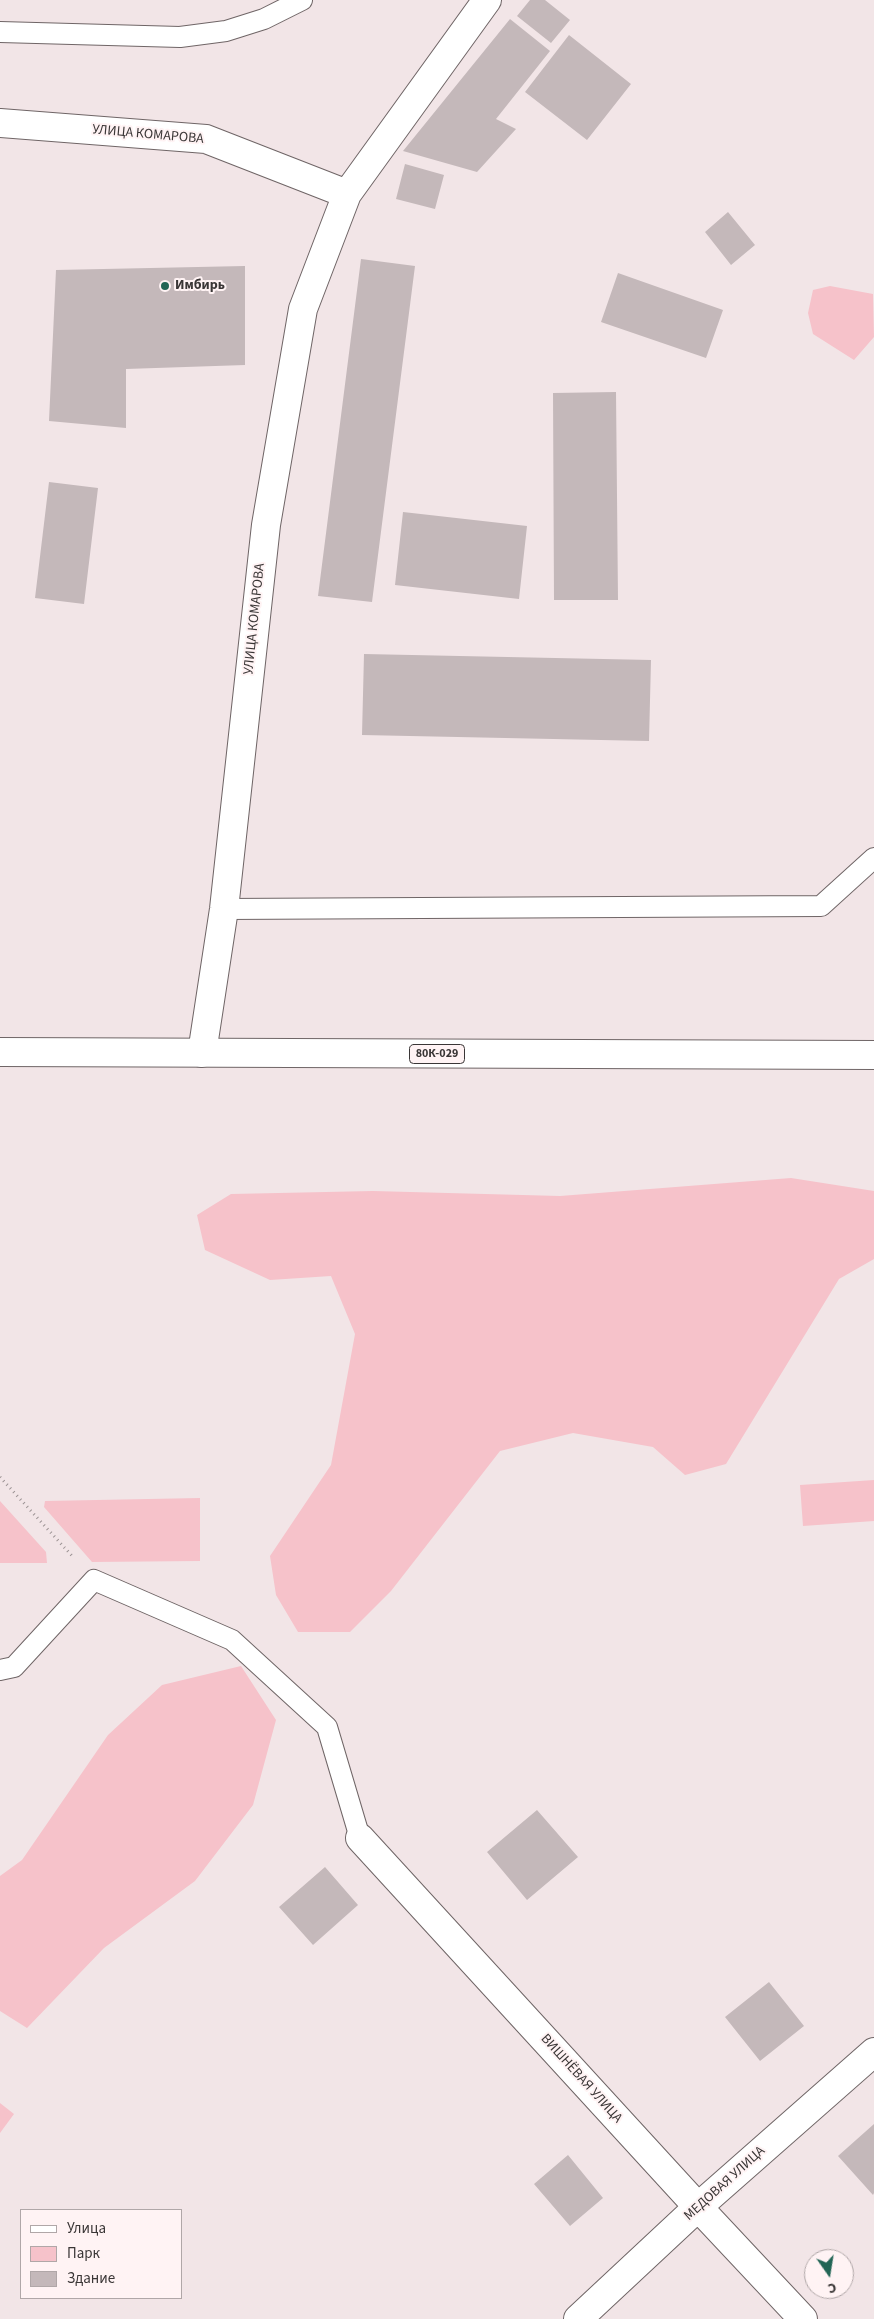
<!DOCTYPE html>
<html>
<head>
<meta charset="utf-8">
<style>
	body { margin:0 }
	#map { position:relative; width:874px; height:2319px; overflow:hidden; background:#f2e5e7; font-family:"Source Sans 3",sans-serif }
	canvas { display:block }
	.legend { position:absolute; left:20px; top:2209px; width:162px; height:90px; box-sizing:border-box; background:#fff3f4; border:1px solid #b0a7a8; margin:0; padding:6px 9px; list-style:none; font-size:15px; color:#3a3636 }
	.legend li { display:flex; align-items:center; gap:10px; height:25px }
	.legend b { width:25px; border:1px solid #b0a7a8 }
	.north { position:absolute; left:804px; top:2249px; width:50px; height:50px; box-sizing:border-box; background:#fff3f4; border:1px solid #b0a7a8; border-radius:50%; rotate:167deg; font-size:14px; font-weight:700; line-height:20px; text-align:center; color:#3a3636 }
	.north::after { content:''; display:block; margin:auto; width:18px; height:22px; background:#226555; clip-path:polygon(50% 0,100% 100%,50% 72%,0 100%) }
</style>
</head>
<body>
<div id="map">
<canvas width="874" height="2319"></canvas>
<ul class="legend">
<li><b style="height:6px;background:#fff"></b>Улица</li>
<li><b style="height:14px;background:#f6c2ca"></b>Парк</li>
<li><b style="height:14px;background:#c4b8ba"></b>Здание</li>
</ul>
<div class="north">С</div>
</div>
<script>
const g = document.querySelector('canvas').getContext('2d');
g.lineJoin = 'round';
function paint(path, color) {
  g.fillStyle = color;
  g.fill(path, 'evenodd');
}
function shape(rows) {
  const path = new Path2D();
  for (const r of rows) {
    path.moveTo(r[0], r[1]);
    for (let i = 2; i < r.length; i += 2) path.lineTo(r[i], r[i + 1]);
  }
  return path;
}
function trace(path, color, width, dash) {
  g.strokeStyle = color;
  g.lineWidth = width;
  g.lineCap = dash ? 'butt' : 'round';
  g.setLineDash(dash || []);
  g.stroke(path);
}
function drawText(font, color, halo, rows, align = 'center') {
  g.font = font + ' "Source Sans 3",sans-serif';
  g.lineWidth = 4;
  g.setLineDash([]);
  g.textBaseline = 'middle';
  g.strokeStyle = halo;
  g.fillStyle = color;
  for (const [text, x, y, turn = 0] of rows) {
    g.save();
    g.translate(x, y);
    g.rotate((+turn || 0) * Math.PI / 180);
    g.textAlign = isNaN(turn) ? turn : align;
    if (halo) g.strokeText(text, 0, 0);
    g.fillText(text, 0, 0);
    g.restore();
  }
}
const green = shape([
	[830,286,873,294,874,337,854,360,813,334,808,313,813,290],
	[791,1178,874,1191,874,1259,839,1279,726,1464,685,1475,653,1447,573,1433,500,1451,391,1591,350,1632,298,1632,276,1595,270,1556,331,1465,355,1334,331,1276,270,1280,205,1250,197,1215,231,1194,373,1191,560,1196],
	[874,1480,874,1521,803,1526,800,1485],
	[200,1498,200,1561,92,1562,44,1507,45,1501],
	[0,1501,46,1552,47,1563,0,1563],
	[241,1666,276,1720,253,1805,195,1881,104,1948,27,2028,0,2011,0,1876,22,1860,108,1735,162,1685],
	[0,2103,14,2114,0,2133]
]);
const building = shape([
	[530,0,545,0,570,20,551,43,517,16],
	[510,19,550,51,496,119,516,129,477,172,403,151],
	[569,35,631,84,587,140,525,92],
	[405,164,444,175,435,209,396,199],
	[728,212,755,245,731,265,705,232],
	[361,259,415,266,372,602,318,596],
	[245,266,245,365,126,369,126,428,49,421,56,270],
	[618,273,723,310,706,358,601,322],
	[616,392,618,600,554,600,553,393],
	[49,482,98,488,84,604,35,598],
	[403,512,527,526,519,599,395,585],
	[364,654,651,660,649,741,362,735],
	[537,1810,578,1857,527,1900,487,1852],
	[325,1867,358,1905,313,1945,279,1907],
	[769,1982,804,2026,760,2061,725,2017],
	[874,2124,874,2193,873,2195,838,2156],
	[568,2155,603,2198,570,2226,534,2184]
]);
const path = shape([
	[0,1477,74,1558]
]);
const lane = shape([
	[0,32,180,37,226,31,264,19,302,0],
	[224,909,821,906,874,858],
	[0,1670,14,1667,94,1580,232,1640,327,1727,360,1838]
]);
const street = shape([
	[0,123,206,139,347,194],
	[202,1053,224,909,266,525,303,309,347,194,487,0],
	[360,1838,698,2207,803,2319],
	[578,2319,698,2207,874,2052]
]);
const primary = shape([
	[0,1052,874,1055]
]);
const markers = [
	[165,286,5,"#226555"]
];
const shields = [
	[437,1054,55]
];
const shieldNames = [
	["80К-029",437,1054]
];
const streetNames = [
	["УЛИЦА КОМАРОВА",148,135,5],
	["УЛИЦА КОМАРОВА",255,619,-84],
	["ВИШНЁВАЯ УЛИЦА",581,2079,48],
	["МЕДОВАЯ УЛИЦА",725,2184,-42]
];
const poiNames = [
	["Имбирь",175,286]
];
paint(green, '#f6c2ca');
paint(building, '#c4b8ba');
trace(lane, '#6f6566', 22);
trace(street, '#6f6566', 30);
trace(primary, '#6f6566', 30);
trace(path, '#9c9394', 3, [1, 4]);
trace(lane, '#fff', 20);
trace(street, '#fff', 28);
trace(primary, '#fff', 28);
for (const [x, y, r, color] of markers) {
  const dot = new Path2D();
  dot.arc(x, y, r, 0, 2 * Math.PI);
  g.fillStyle = color;
  g.fill(dot);
  trace(dot, '#fff3f4', 2);
}
for (const [x, y, w] of shields) {
  const box = new Path2D();
  box.roundRect(x - w / 2, y - 9.5, w, 19, 4);
  g.fillStyle = '#fff3f4';
  g.fill(box);
  trace(box, '#3a3636', 1);
}
drawText('bold 12px', '#3a3636', null, shieldNames);
drawText('14px', '#3a3636', '#fff3f4', streetNames);
drawText('bold 14px', '#3a3636', '#fff3f4', poiNames, 'left');
</script>
</body>
</html>
